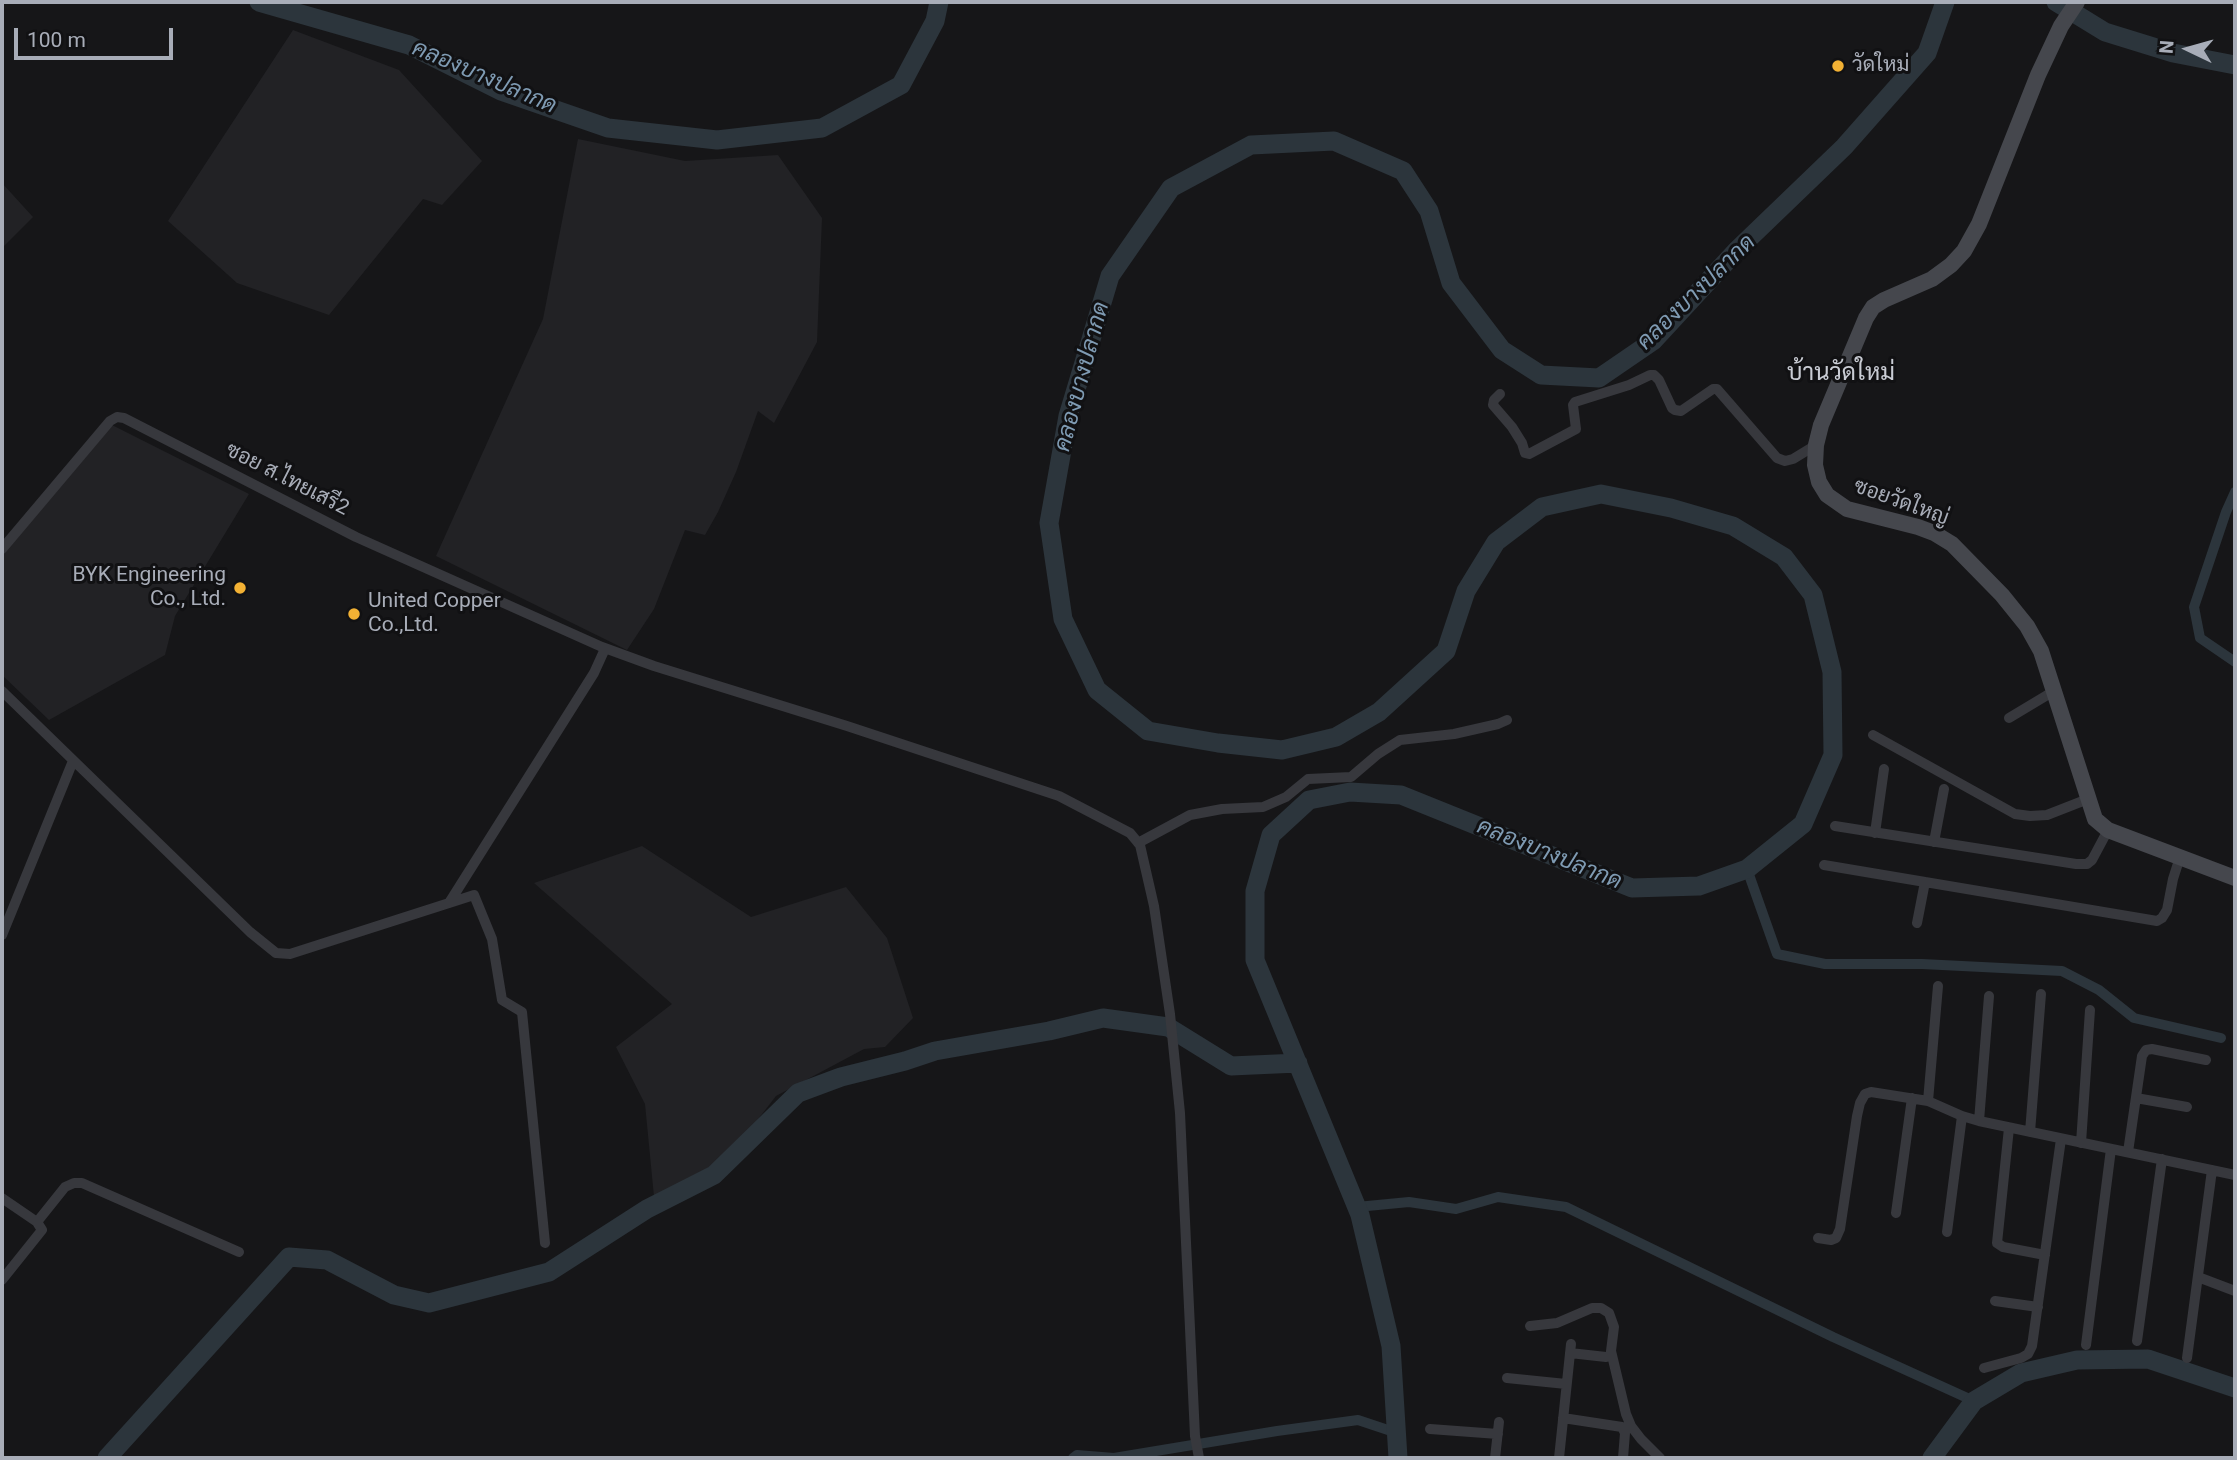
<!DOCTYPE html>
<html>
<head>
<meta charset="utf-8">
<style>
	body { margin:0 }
	#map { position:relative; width:2237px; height:1460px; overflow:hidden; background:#161618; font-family:Roboto,sans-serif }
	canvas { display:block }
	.frame { position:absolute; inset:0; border:4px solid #a8adb8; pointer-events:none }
	.north { position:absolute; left:2153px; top:14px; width:70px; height:70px; -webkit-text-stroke:5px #111113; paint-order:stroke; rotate:275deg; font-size:19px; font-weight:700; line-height:28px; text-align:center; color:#a8adb8 }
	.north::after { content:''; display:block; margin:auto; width:24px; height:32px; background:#a8adb8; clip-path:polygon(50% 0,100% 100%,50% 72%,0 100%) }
	.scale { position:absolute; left:14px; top:28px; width:159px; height:32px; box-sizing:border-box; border:4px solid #a8adb8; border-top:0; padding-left:9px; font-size:21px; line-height:24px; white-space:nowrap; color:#a8adb8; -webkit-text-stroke:5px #111113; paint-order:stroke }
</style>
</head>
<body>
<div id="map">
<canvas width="2237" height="1460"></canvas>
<div class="frame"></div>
<div class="north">N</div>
<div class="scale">100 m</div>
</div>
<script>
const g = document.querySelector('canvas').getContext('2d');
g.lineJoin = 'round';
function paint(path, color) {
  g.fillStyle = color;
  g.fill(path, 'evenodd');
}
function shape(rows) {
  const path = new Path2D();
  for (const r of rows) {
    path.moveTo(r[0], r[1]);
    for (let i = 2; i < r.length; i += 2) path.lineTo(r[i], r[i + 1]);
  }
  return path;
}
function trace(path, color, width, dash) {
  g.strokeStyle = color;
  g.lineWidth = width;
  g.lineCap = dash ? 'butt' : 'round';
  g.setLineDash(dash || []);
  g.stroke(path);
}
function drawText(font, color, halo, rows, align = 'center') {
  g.font = font + ' Roboto,Sarabun,sans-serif';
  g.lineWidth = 6;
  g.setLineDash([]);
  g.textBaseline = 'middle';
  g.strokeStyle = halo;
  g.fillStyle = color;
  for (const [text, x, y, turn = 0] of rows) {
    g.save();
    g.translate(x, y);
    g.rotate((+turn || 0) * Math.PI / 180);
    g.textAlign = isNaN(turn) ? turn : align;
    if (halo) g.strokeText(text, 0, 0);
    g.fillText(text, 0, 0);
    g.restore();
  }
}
const built = shape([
	[293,30,399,70,482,161,442,205,423,199,329,315,237,283,168,221],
	[578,139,685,161,778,155,822,218,817,342,774,423,758,411,736,472,718,512,705,535,685,530,654,609,627,650,436,556,543,319],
	[2,183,33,217,2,248],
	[110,424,249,494,175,616,165,655,49,720,2,675,2,555],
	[642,846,751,917,846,887,887,938,913,1018,885,1047,864,1049,776,1096,732,1153,655,1207,645,1104,616,1047,672,1004,534,883]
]);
const canal = shape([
	[2235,492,2226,512,2194,607,2200,638,2235,662],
	[1747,869,1777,954,1825,964,1922,964,2062,971,2099,990,2134,1018,2221,1038],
	[1357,1207,1409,1202,1456,1209,1498,1197,1566,1207,1833,1337,1974,1401],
	[1073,1458,1077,1455,1114,1458,1277,1431,1358,1420,1397,1433]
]);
const river = shape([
	[259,2,409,45,501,91,608,128,717,140,822,128,901,85,935,21,939,2],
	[2056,2,2105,32,2173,53,2235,65],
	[107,1458,289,1257,327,1260,394,1295,429,1303,549,1272,647,1209,714,1175,798,1093,841,1077,905,1061,935,1051,1049,1031,1103,1018,1168,1027,1231,1066,1298,1063],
	[1398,1458,1391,1346,1360,1215,1255,960,1255,891,1271,835,1309,800,1350,792,1401,795,1632,888,1699,886,1747,869,1803,824,1833,755,1832,672,1813,595,1784,557,1733,526,1671,508,1601,494,1542,507,1496,542,1466,591,1446,651,1379,712,1336,737,1282,750,1218,743,1148,731,1097,690,1063,619,1049,523,1068,416,1110,276,1171,188,1251,145,1334,141,1403,171,1429,211,1451,283,1502,350,1541,375,1599,378,1653,341,1738,249,1844,147,1927,53,1945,2],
	[1932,1458,1974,1401,2021,1373,2077,1360,2148,1359,2235,1388]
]);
const street = shape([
	[1500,394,1494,400,1493,405,1512,427,1522,443,1525,453,1529,454,1576,429,1573,405,1575,402,1629,385,1650,375,1654,375,1659,380,1672,408,1675,410,1681,411,1713,389,1717,389,1777,458,1785,461,1793,459,1816,445],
	[2,549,110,421,117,417,124,418,356,537,602,647,654,666,847,726,1059,796,1130,833,1140,845,1154,906,1170,1014,1180,1113,1195,1436,1199,1458],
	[2,691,250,932,276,953,290,954,474,895,492,939,502,1000,522,1012,545,1243],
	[2009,718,2054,691],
	[1873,735,2015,814,2030,816,2047,815,2088,799],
	[1835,826,2076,864,2087,864,2092,860,2108,830],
	[1875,833,1884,769],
	[1934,842,1944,789],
	[1138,843,1190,815,1222,809,1263,807,1286,797,1308,779,1351,777,1378,754,1400,740,1454,734,1498,724,1507,720],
	[1824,865,2157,921,2162,918,2167,910,2173,879,2180,857],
	[449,903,594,673,604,651,602,647],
	[1917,923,1925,882],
	[2,935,73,761],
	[2136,1098,2187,1107],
	[1928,1101,1938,986],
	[1979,1121,1989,996],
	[2009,1128,1997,1243,2003,1247,2045,1255],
	[2030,1132,2041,994],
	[2081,1143,2090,1010],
	[2128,1152,2142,1056,2146,1050,2152,1049,2206,1060],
	[2,1198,37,1222,42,1230,2,1280],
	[1896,1213,1912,1098],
	[37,1222,65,1187,74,1183,82,1183,239,1252],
	[1947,1232,1962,1116],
	[1818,1238,1831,1240,1836,1238,1840,1229,1857,1116,1860,1103,1865,1094,1871,1092,1928,1101,1962,1116,1979,1121,2235,1175],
	[2198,1277,2235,1291],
	[1995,1301,2038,1307],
	[1530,1326,1557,1323,1592,1308,1601,1308,1609,1313,1614,1327,1611,1351,1626,1414,1631,1426,1641,1439,1660,1458],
	[2137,1341,2162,1159],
	[2086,1345,2111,1149],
	[1570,1353,1606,1357],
	[2187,1358,2212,1170],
	[1984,1368,2021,1358,2028,1354,2032,1346,2061,1139],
	[1507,1378,1566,1384],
	[1563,1418,1622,1427,1625,1433,1623,1458],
	[1430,1429,1498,1434],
	[1495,1458,1499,1422],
	[1559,1458,1571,1344]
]);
const secondary = shape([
	[2077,2,2061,26,2038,75,1979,224,1964,251,1951,265,1932,279,1884,300,1873,307,1866,318,1821,425,1816,445,1815,465,1819,482,1827,495,1847,509,1918,527,1934,533,1952,544,2002,595,2027,626,2041,651,2095,819,2108,830,2235,878]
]);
const markers = [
	[1838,66,7,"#f2b134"],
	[240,588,7,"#f2b134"],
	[354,614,7,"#f2b134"]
];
const poiNames = [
	["วัดใหม่",1852,66],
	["BYK Engineering",226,576,"right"],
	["Co., Ltd.",226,600,"right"],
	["United Copper",368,602],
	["Co.,Ltd.",368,626]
];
const streetNames = [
	["ซอย ส.ไทยเสรี2",287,480,27],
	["ซอยวัดใหญ่",1901,503,20]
];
const waterNames = [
	["คลองบางปลากด",484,78,23],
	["คลองบางปลากด",1697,293,-44],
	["คลองบางปลากด",1083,377,-75],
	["คลองบางปลากด",1549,855,22]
];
const quarterNames = [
	["บ้านวัดใหม่",1841,374]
];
paint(built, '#222225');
trace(canal, '#2c353c', 10);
trace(river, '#2c353c', 19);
trace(street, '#37383d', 10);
trace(secondary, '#45474d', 16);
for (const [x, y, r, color] of markers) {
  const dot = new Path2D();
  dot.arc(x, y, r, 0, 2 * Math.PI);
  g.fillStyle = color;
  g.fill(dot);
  trace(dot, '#111113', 2.5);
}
drawText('21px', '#a8adb8', '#111113', poiNames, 'left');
drawText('21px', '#a8adb8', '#111113', streetNames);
drawText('italic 23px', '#7f9bb3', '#111113', waterNames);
drawText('24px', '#c9ccd4', '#111113', quarterNames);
</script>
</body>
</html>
